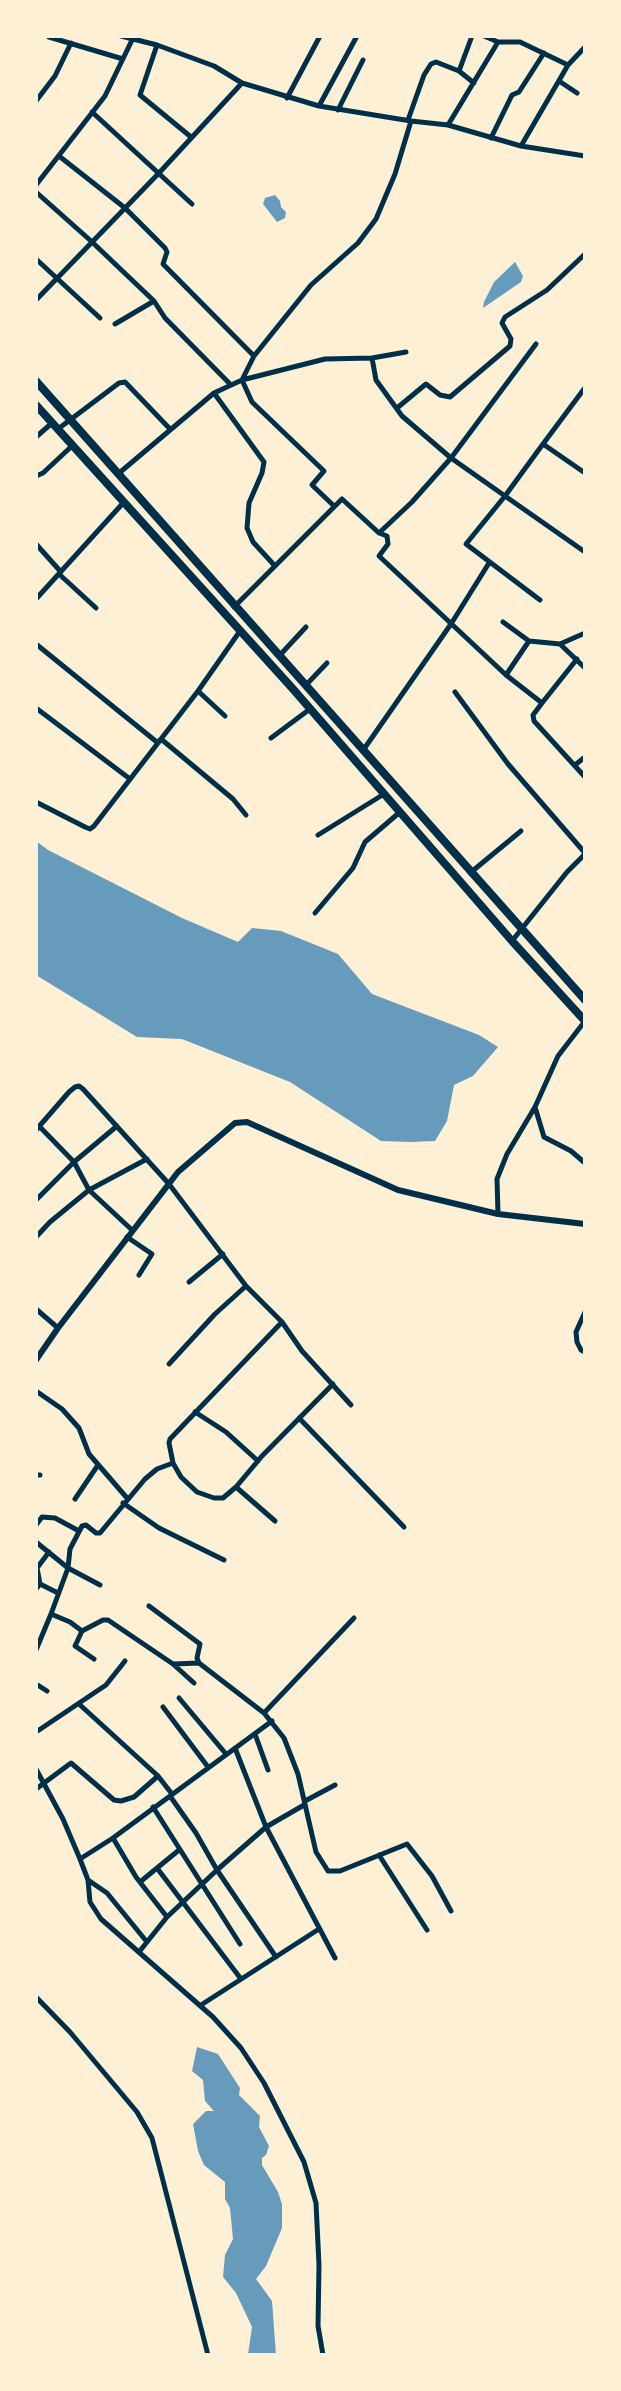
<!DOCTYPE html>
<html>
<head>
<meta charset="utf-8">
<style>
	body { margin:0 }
	#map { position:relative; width:621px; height:2391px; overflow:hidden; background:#fdf0d5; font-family:Roboto,sans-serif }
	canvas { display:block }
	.frame { position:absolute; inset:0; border:38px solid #fdf0d5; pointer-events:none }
</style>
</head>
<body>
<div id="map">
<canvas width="621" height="2391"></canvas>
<div class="frame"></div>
</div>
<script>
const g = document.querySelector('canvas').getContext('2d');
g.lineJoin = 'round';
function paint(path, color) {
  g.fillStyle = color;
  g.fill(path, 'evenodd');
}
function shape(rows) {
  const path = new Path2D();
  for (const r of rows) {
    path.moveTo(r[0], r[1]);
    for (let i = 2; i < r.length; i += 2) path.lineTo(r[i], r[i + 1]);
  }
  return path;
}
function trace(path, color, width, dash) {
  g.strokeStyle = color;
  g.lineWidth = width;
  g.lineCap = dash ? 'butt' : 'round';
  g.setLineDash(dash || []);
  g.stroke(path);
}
const water = shape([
	[275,195,280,201,281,207,286,212,285,218,277,222,263,204,265,198],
	[515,262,523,276,521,282,483,308,484,302,494,282],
	[36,841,48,850,182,918,238,942,252,928,281,931,338,954,372,994,479,1035,498,1047,473,1076,454,1085,447,1121,435,1141,410,1142,381,1141,290,1082,182,1039,137,1037,36,975],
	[197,2047,218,2054,240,2088,239,2095,260,2116,259,2127,269,2146,266,2155,262,2158,262,2165,278,2192,282,2204,282,2228,266,2266,256,2279,272,2301,276,2355,248,2355,252,2327,236,2293,223,2277,225,2255,233,2239,230,2208,225,2199,225,2182,204,2165,198,2151,193,2124,206,2111,214,2111,205,2101,203,2080,192,2071]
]);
const minor = shape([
	[121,36,157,45,214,66,242,83,319,106,411,121,448,125,521,146,585,156],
	[49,37,123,59],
	[498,42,520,42,568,65],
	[157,45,140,95,191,137],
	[459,71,472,36],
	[559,81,577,93],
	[287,98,320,36],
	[36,101,55,76,71,43],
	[319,106,357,36],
	[338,110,363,60],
	[92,112,192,204],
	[408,120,424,75,431,64,436,62,459,71,474,83],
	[448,125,498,42,484,36],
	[491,138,512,95,519,92,544,53],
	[521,146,568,65,585,47],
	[59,156,125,208,165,248,167,252,163,264,254,356],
	[36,185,105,96,133,38],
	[36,192,91,241,154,301,165,318,231,385],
	[36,259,100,318],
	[36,300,159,173,242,83],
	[115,324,154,301],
	[372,358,376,380,402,416,451,458,505,496,466,544,540,600],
	[214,393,264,462,262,473,249,503,247,528,253,542,275,566],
	[397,408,426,384,440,395,450,397,510,346,511,339,502,323,505,317,547,290,585,254],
	[58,429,119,383,125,382,170,429],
	[36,437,52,423],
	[543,444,584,389],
	[585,473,543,444,505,496,585,552],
	[118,474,214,393,242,380,254,356,311,285,358,243,376,219,395,174,411,121],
	[36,476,43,473,73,445],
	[334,506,312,485,324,471,252,402,242,380,325,359,372,358,406,352],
	[379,533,387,536,388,544,379,556,506,675,542,703,577,659],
	[36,544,61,572],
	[59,574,96,608],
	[36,599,124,502],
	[234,607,342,499,379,533,412,502,451,458,536,344],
	[503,622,529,641,560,644],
	[585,633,560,644,585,668],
	[36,644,158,743,160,740],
	[280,655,306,627],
	[506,675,529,641],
	[306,685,327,663],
	[198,691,225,716],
	[455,692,508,764,585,853],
	[542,703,533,715,534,721,585,777],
	[36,708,130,779],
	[271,738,310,709],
	[161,739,233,799,246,815],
	[364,749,451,624,489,563],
	[575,765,585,757],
	[36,802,85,827,90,829,94,826,198,691,240,631],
	[318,835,384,794],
	[470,873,521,831],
	[315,913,353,868,365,842,400,812],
	[512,941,567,872,585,854],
	[535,1107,544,1137,571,1151,585,1163],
	[39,1126,74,1162,89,1190,132,1230],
	[36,1130,69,1092,75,1087,79,1086,83,1089,169,1184,246,1286,282,1322,302,1351,351,1405],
	[36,1200,74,1162,117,1126],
	[498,1214,497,1179,507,1154,535,1107,558,1056,585,1021],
	[36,1237,50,1222,89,1190,147,1159],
	[127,1237,152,1254,139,1275],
	[189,1282,223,1254],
	[36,1309,58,1328],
	[585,1312,576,1332,577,1342,581,1350,585,1352],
	[169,1364,215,1314,246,1286],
	[36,1391,62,1409,79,1428,89,1454,127,1498],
	[195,1412,226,1432,258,1461],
	[299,1418,404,1527],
	[173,1463,181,1477,197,1492,214,1498,223,1498,236,1487,262,1456,333,1384],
	[36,1475,40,1475],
	[236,1487,275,1521],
	[75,1499,98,1465],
	[123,1503,159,1528,224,1560],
	[36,1525,42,1517,55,1518,79,1531],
	[36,1542,68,1568,100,1585],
	[40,1584,37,1568,49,1552],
	[36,1589,40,1584,58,1593],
	[149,1606,200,1644,197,1658,199,1663],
	[51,1614,68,1568,70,1549,82,1526,86,1525,96,1533,100,1533,145,1479,157,1469,173,1463,169,1443,170,1439,282,1322],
	[82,1631,75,1646,94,1659],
	[36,1650,51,1614,70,1622,82,1631,103,1620,108,1620,173,1664,199,1663,264,1713,284,1738,298,1774,316,1852,328,1871,340,1871,407,1844,432,1876,451,1911],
	[173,1664,194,1683],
	[36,1684,47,1691],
	[179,1698,226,1754],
	[79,1704,158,1776,172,1794],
	[163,1707,208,1767],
	[264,1713,354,1618],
	[36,1732,106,1685,125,1661],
	[255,1734,268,1770],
	[235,1748,266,1827,335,1958],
	[36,1769,63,1819,80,1859,88,1880,90,1902,101,1919,213,2017,241,2048,264,2083,304,2162,316,2203,319,2265,318,2326,323,2355],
	[36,1789,71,1763,114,1800,121,1801,134,1797,158,1776],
	[170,1796,196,1833,217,1870,276,1957],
	[305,1801,335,1785],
	[153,1807,240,1944],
	[113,1838,136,1877,167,1917],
	[379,1855,427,1930],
	[80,1859,113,1838,272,1721],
	[157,1868,241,1979],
	[88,1880,107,1893,147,1942],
	[140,1882,179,1850],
	[139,1952,167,1917,217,1870,266,1827,304,1805],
	[36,1997,70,2032,137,2112,152,2138,208,2355],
	[201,2005,319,1929]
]);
const tertiary = shape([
	[36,1360,58,1328,178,1172,235,1123,247,1122,398,1190,498,1214,585,1224]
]);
const trunk = shape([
	[36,381,585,1000],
	[36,405,293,689,512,941,585,1021]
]);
paint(water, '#669bbc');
trace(minor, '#003049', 5);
trace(tertiary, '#003049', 6);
trace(trunk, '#003049', 8);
</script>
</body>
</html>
